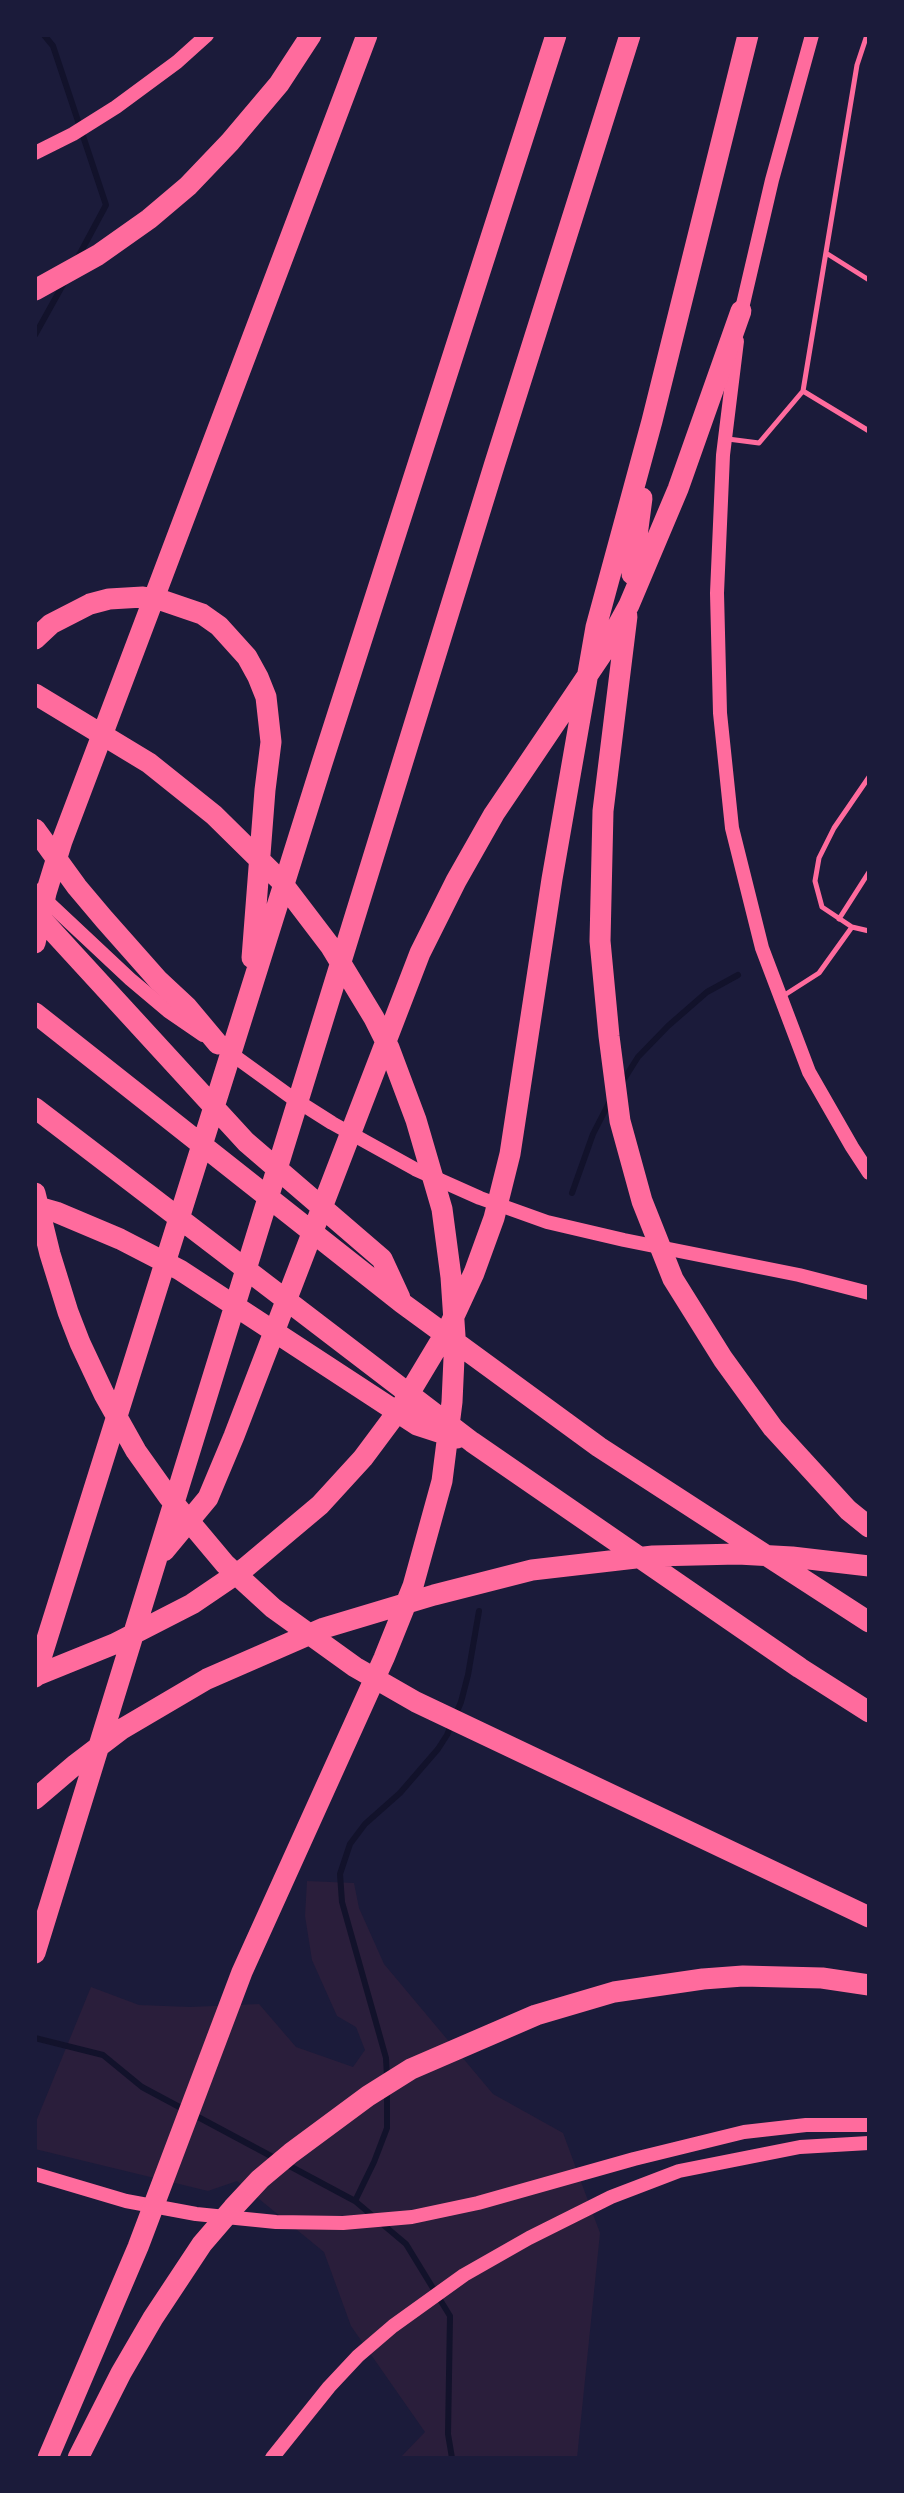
<!DOCTYPE html>
<html>
<head>
<meta charset="utf-8">
<style>
	body { margin:0 }
	#map { position:relative; width:904px; height:2493px; overflow:hidden; background:#1b1b3a; font-family:"Archivo Narrow",sans-serif }
	canvas { display:block }
	.frame { position:absolute; inset:0; border:37px solid #1b1b3a; pointer-events:none }
</style>
</head>
<body>
<div id="map">
<canvas width="904" height="2493"></canvas>
<div class="frame"></div>
</div>
<script>
const g = document.querySelector('canvas').getContext('2d');
g.lineJoin = 'round';
function paint(path, color) {
  g.fillStyle = color;
  g.fill(path, 'evenodd');
}
function shape(rows) {
  const path = new Path2D();
  for (const r of rows) {
    path.moveTo(r[0], r[1]);
    for (let i = 2; i < r.length; i += 2) path.lineTo(r[i], r[i + 1]);
  }
  return path;
}
function trace(path, color, width, dash) {
  g.strokeStyle = color;
  g.lineWidth = width;
  g.lineCap = dash ? 'butt' : 'round';
  g.setLineDash(dash || []);
  g.stroke(path);
}
const green = shape([
	[307,1881,354,1883,359,1908,384,1964,493,2094,563,2133,600,2233,577,2458,400,2458,425,2432,351,2326,324,2252,237,2181,208,2191,35,2149,35,2124,91,1987,139,2005,190,2007,259,2004,296,2047,353,2067,365,2050,356,2027,337,2016,312,1960,305,1916]
]);
const stream = shape([
	[44,35,53,46,106,205,77,259],
	[35,335,65,281],
	[621,1084,638,1057,668,1026,707,992,738,975],
	[572,1193,593,1134,611,1099],
	[35,2038,103,2055,142,2087,355,2201,406,2244,450,2316,448,2434,452,2458],
	[387,2077,386,2058,342,1902,340,1874,350,1844,365,1824,400,1793,438,1749,447,1735,461,1702,468,1675,479,1611],
	[355,2201,374,2162,387,2128,387,2091]
]);
const service = shape([
	[826,253,869,280],
	[803,391,869,431],
	[728,439,759,443,803,391,857,65,867,35],
	[869,777,834,828,819,858,815,881,822,907,852,927,869,931],
	[839,919,869,872],
	[783,996,819,973,852,927]
]);
const secondary = shape([
	[35,153,73,134,116,107,177,62,207,35],
	[740,317,772,180,812,35],
	[737,341,723,455,717,593,720,713,732,828,762,948,809,1072,852,1147,869,1173],
	[35,890,130,979,168,1011,203,1035],
	[226,1050,291,1097,332,1123,415,1169,480,1198,547,1222,624,1240,799,1275,869,1293],
	[35,2174,126,2201,196,2214,276,2222,343,2223,412,2217,478,2203,634,2159,744,2132,806,2125,869,2125],
	[272,2458,329,2387,358,2356,393,2326,464,2275,529,2238,611,2197,679,2171,800,2147,869,2143]
]);
const motorway = shape([
	[35,290,98,255,149,219,188,186,230,142,279,84,311,35],
	[632,574,642,498],
	[627,616,603,811,600,941,609,1036,620,1121,642,1201,673,1279,723,1359,773,1428,848,1510,869,1527],
	[35,639,51,624,90,604,109,599,143,597,161,600,202,614,219,626,247,657,258,677,266,697,271,742,265,790,252,958],
	[35,694,149,763,214,815,280,880,331,947,374,1018,389,1048,416,1120,442,1209,451,1277,455,1336,452,1402,442,1481,413,1586,384,1658,242,1972,138,2247,48,2458],
	[35,829,77,887,104,919,158,980,187,1007,218,1044],
	[35,912,246,1142,382,1259,400,1298],
	[35,943,46,893,62,841,367,35],
	[35,1013,402,1303,599,1447,869,1622],
	[35,1108,472,1442,800,1668,869,1712],
	[35,1193,50,1254,68,1312,80,1343,104,1394,136,1451,168,1496,225,1564,273,1608,355,1667,416,1702,869,1917],
	[35,1206,56,1212,120,1239,180,1270,417,1425,457,1438],
	[164,1551,208,1498,234,1436,420,953,456,881,494,814,602,654,629,605,678,489,741,311],
	[35,1676,114,1644,192,1604,245,1568,320,1505,363,1458,401,1407,449,1327,474,1273,494,1218,510,1154,552,879,596,627,652,421,748,35],
	[35,1677,322,763,556,35],
	[35,1799,76,1764,122,1729,207,1679,324,1628,434,1595,532,1570,653,1556,738,1554,792,1557,869,1566],
	[35,1953,494,466,630,35],
	[78,2458,121,2373,153,2318,202,2244,233,2208,260,2179,291,2153,368,2096,411,2069,536,2015,614,1992,703,1979,743,1976,822,1978,869,1985]
]);
paint(green, '#2a1e3b');
trace(stream, '#12122b', 6);
trace(service, '#ff6b9d', 5);
trace(secondary, '#ff6b9d', 14);
trace(motorway, '#ff6b9d', 21);
</script>
</body>
</html>
